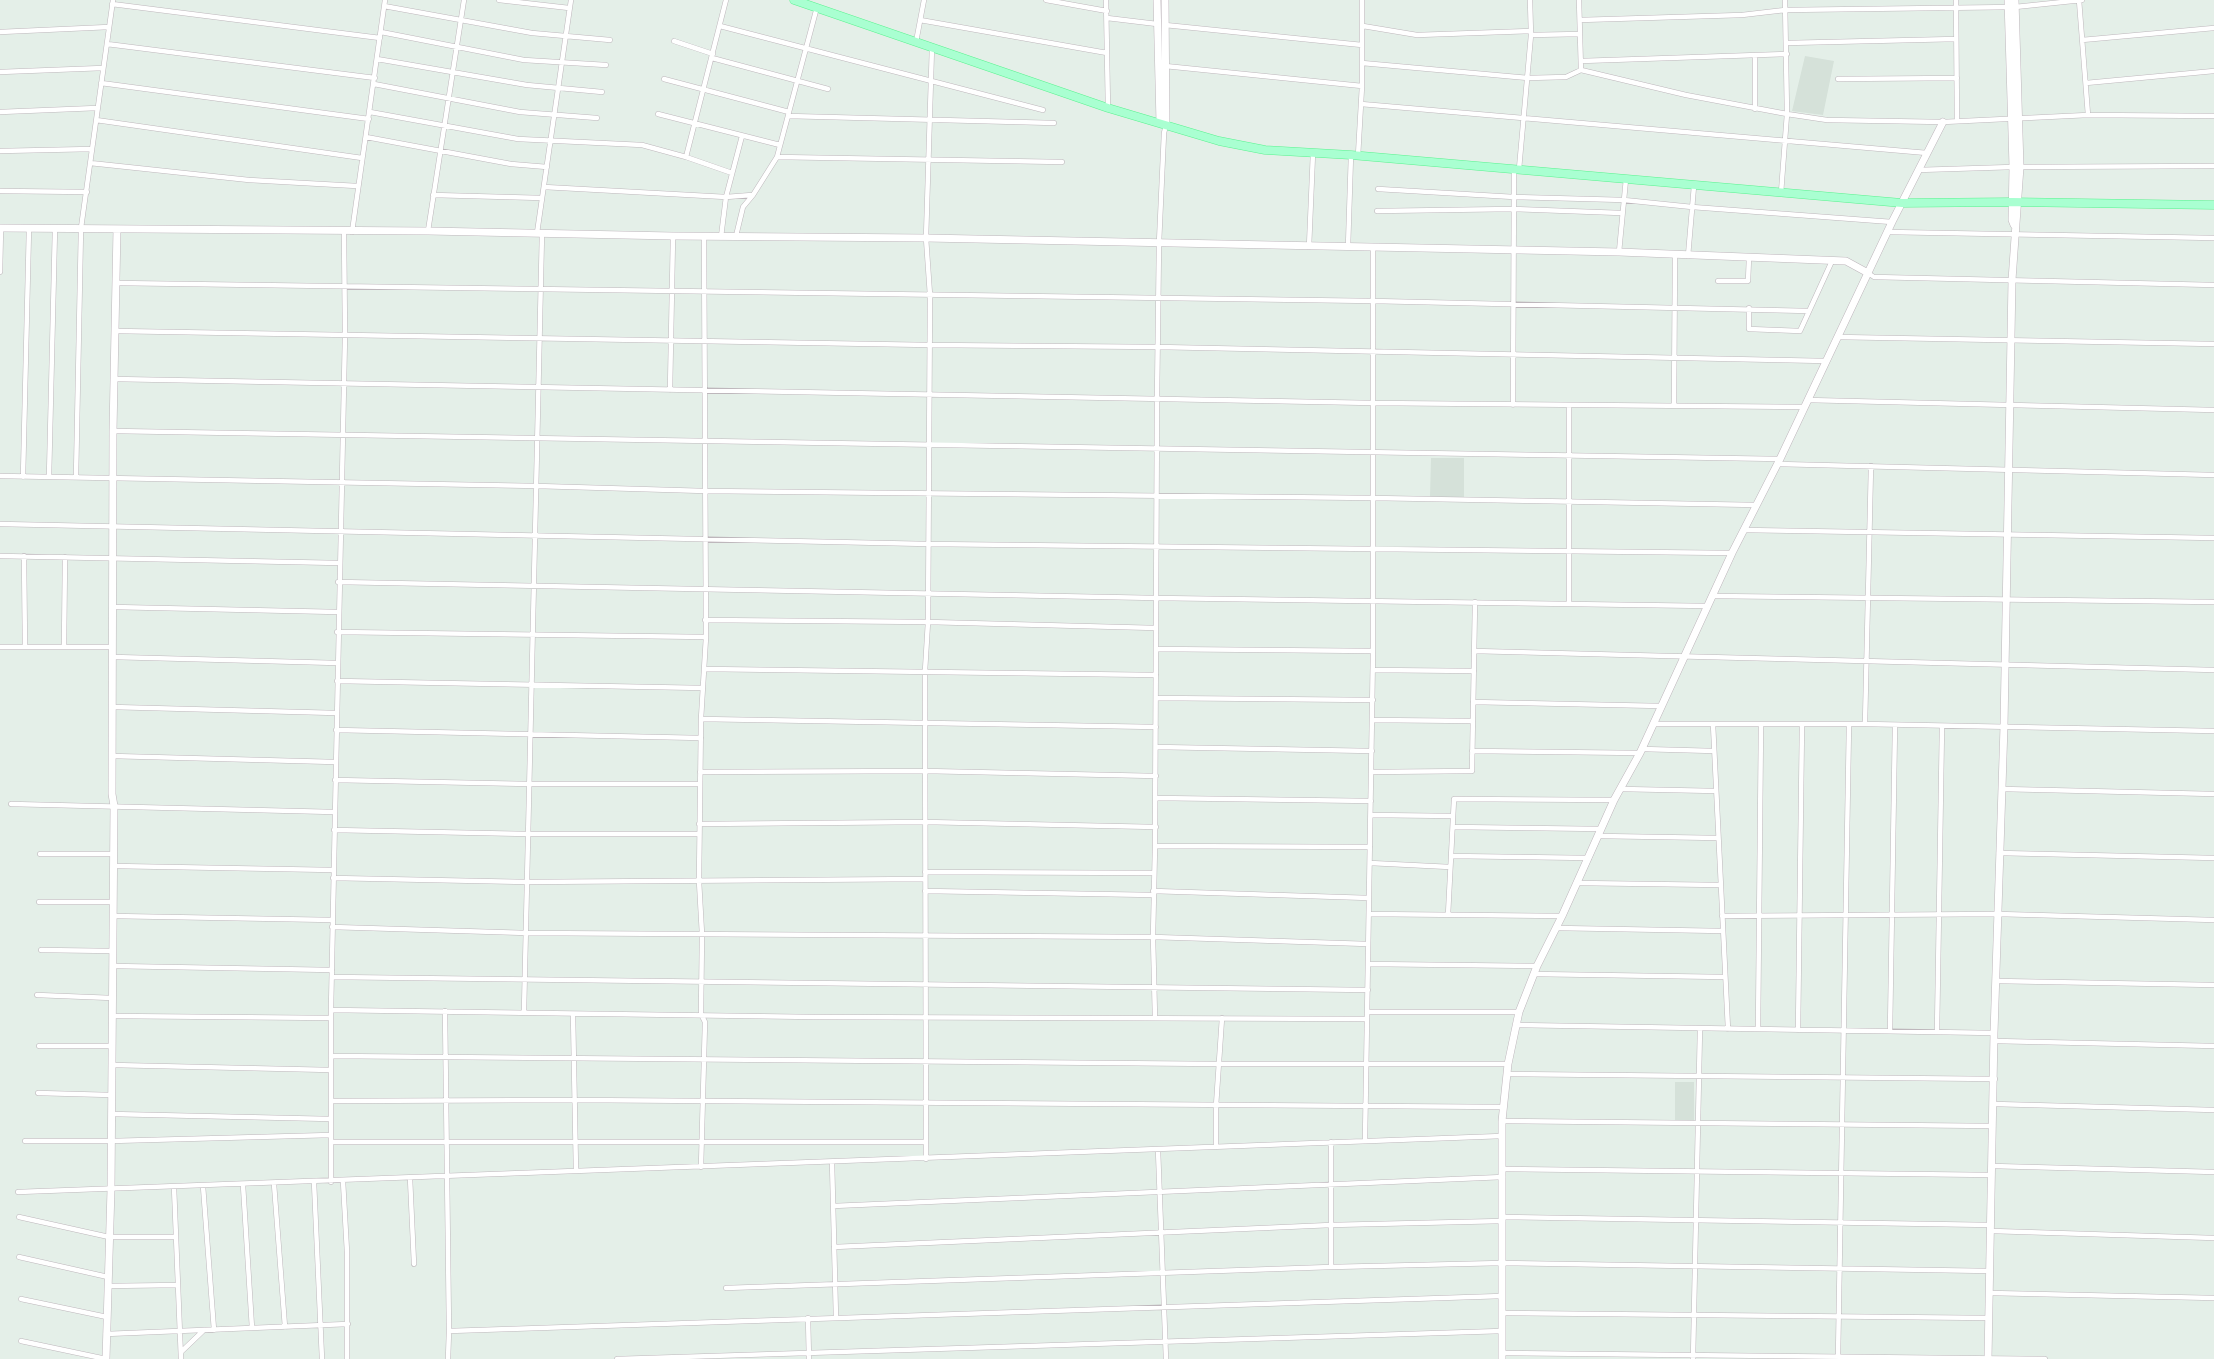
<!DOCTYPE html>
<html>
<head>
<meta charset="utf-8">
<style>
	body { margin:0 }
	canvas { display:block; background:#e4efe8 }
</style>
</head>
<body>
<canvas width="2214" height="1359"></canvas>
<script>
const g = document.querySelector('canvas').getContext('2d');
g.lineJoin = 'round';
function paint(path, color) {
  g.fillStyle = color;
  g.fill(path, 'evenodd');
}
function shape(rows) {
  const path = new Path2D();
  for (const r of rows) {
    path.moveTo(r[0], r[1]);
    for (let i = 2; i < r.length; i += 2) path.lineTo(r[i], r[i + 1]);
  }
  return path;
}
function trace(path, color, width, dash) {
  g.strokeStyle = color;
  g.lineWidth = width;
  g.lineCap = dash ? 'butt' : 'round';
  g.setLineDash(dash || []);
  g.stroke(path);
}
const education = shape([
	[1805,56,1834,61,1823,115,1792,111],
	[1431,458,1464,458,1464,498,1430,497],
	[1675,1082,1694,1082,1694,1122,1675,1121]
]);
const street = shape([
	[499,0,569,8],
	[1046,0,1107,11],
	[1106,0,1108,108],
	[1579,0,1581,70],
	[1956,0,1957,121],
	[2079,0,2088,115],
	[112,4,380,38],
	[384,6,532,33,610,40],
	[1107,18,1157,24],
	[920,20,1107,53],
	[1580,20,1742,15,1785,10,2015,7,2082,0],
	[1165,25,1362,45],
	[720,26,1043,110],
	[1363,26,1417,35,1531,31],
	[0,32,109,27],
	[381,32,524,60,606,65],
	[1531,35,1580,34],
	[2082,40,2214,28],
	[674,41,713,54],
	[916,42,924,0],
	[1787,43,1956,39],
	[107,44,375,78],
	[712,58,828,89],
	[377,59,527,85,602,92],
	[1581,61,1787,54],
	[1362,63,1528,78,1566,77,1581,70,1686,95,1787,114,1827,120,1943,122,2088,115,2214,116],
	[1165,66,1362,86],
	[0,72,103,68],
	[664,79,789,112],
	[1838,79,1957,78],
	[101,83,369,119],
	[2086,83,2214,71],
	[374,84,520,112,597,118],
	[1361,104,1927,153],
	[1755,109,1755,56],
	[0,112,97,108],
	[370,112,518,139,642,145,686,157,732,173],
	[658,114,780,145],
	[788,116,1054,123],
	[96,120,362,158],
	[366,137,511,164,547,167],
	[0,151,92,149],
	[1358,156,1362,86,1362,0],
	[686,157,726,0],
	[777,157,1062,162],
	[90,163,249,180,357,186],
	[2020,167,2214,166],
	[1519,169,1531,35,1530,0],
	[1918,170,2013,167],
	[544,187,726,197,752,195],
	[1378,189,1514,197,1624,200,1692,207,1892,222],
	[0,191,87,192],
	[1781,193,1787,114,1785,0],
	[433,195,542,198],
	[1377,211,1513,209,1621,213],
	[428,231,464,0],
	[352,232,385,0],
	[1888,232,2214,238],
	[537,233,571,0],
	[736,236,743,207,753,195,777,157,817,7],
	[721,237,726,197,742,136],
	[1309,247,1313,153],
	[1348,247,1351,155],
	[1619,252,1626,179],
	[1688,256,1694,186],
	[0,272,1,228],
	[1868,273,1874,277,2214,285],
	[1718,281,1748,281,1749,258],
	[116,283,1373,301,1809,311],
	[1749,308,1749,329,1800,331,1832,261],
	[115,331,930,345,1158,347,1826,361],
	[1837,337,2214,344],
	[114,379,1373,403,1804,407],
	[670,390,673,236],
	[1807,400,2214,410],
	[1513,405,1514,169],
	[1569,405,1569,603],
	[1674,406,1675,255],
	[113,431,1780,459],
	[1778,464,2214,475],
	[0,476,537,486,705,491,1373,498,1757,505],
	[23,477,29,228],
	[49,477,55,228],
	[76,477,81,228,113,0],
	[0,524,928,544,1732,553],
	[1744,530,2214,538],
	[0,556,339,563],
	[24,556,25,647],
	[338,582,1156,598,1708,606],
	[1713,596,2214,602],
	[113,607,338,612],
	[705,620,928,622,1156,628],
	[337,632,706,637],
	[0,647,113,647],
	[64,647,65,557],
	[1156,649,1373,651],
	[1474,651,2214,670],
	[113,657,337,663],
	[705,669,1156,675],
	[1373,670,1474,671],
	[337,681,703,688],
	[1156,698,1373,700],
	[1473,702,1661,706],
	[112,707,336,713],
	[701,719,1156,727],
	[1372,720,1473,721],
	[1653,724,1865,724,2214,731],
	[1713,724,1728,1029],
	[1865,724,1871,466],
	[336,730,701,738],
	[1156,747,1372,751],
	[1642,749,1714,751],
	[1472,751,1640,753],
	[112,756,335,762],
	[700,772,925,771,1156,776],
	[1371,772,1472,771,1475,602],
	[335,780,529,784,700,784],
	[1621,789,1716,791],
	[2002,789,2214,794],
	[1156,798,1371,801],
	[11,804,334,812],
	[1371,815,1453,816],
	[699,824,925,822,1156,827],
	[1453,827,1601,829],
	[334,830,528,834,699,834],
	[1599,836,1718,838],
	[1155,846,1370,847],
	[1999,853,2214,858],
	[40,854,114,854],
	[1451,856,1589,858],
	[1370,863,1450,867],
	[114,866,333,870],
	[925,872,1154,873],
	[333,878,527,882,925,879],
	[1577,883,1720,885],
	[925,891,1153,895],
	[1153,891,1369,898],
	[39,902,113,902],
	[1369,914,1562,916],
	[1448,915,1454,799,1614,800],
	[113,916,333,920],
	[1722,916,1998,914,2214,920],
	[332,927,527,933,1153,937,1368,944],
	[1556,928,1723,931],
	[41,950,113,951],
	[1368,964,1537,966],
	[113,966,332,970],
	[1533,974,1725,977],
	[332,977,1368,990],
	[1996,981,2214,985],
	[37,995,112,998],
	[331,1010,814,1017,1367,1019],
	[445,1011,449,1331],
	[524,1011,542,233],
	[1367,1012,1519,1012],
	[573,1014,576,1171],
	[112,1016,331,1018],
	[1155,1018,1153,937,1155,846,1157,399,1159,243,1164,133,1166,125],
	[1516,1025,1994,1033],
	[1758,1029,1761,724],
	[1798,1030,1802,724],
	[1890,1031,1895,725],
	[1937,1032,1942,726],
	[1995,1041,2214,1046],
	[39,1046,112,1046],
	[331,1056,1219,1064,1508,1064],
	[112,1065,331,1070],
	[1507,1074,1995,1079],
	[38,1093,111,1095],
	[331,1101,575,1100,1504,1107],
	[1994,1104,2214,1110],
	[111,1114,331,1119],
	[1502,1121,1993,1126],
	[1365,1140,1373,651,1373,247],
	[25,1141,111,1141,331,1135],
	[331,1142,926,1142],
	[1216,1147,1216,1106,1222,1018],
	[1158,1150,1166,1359],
	[926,1159,925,671,928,622,930,295,926,238,932,47],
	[832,1162,836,1318],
	[1992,1166,2214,1172],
	[701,1167,705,1022,701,1014,702,934,699,881,701,719,706,637,704,237],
	[1503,1169,1992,1175],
	[410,1178,414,1264],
	[343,1181,347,1252,347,1359],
	[314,1182,322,1359],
	[331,1182,331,1010,345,335,344,231],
	[274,1184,285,1327],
	[243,1185,252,1328],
	[203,1186,214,1330],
	[174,1187,181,1359],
	[18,1192,1502,1136],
	[833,1206,1503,1177],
	[19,1217,109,1237,176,1237],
	[1503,1217,1991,1225],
	[1992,1231,2214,1238],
	[834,1247,1331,1225,1503,1221],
	[19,1257,108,1277],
	[1331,1267,1331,1142],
	[108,1286,178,1285],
	[726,1288,1331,1267,1502,1263,1990,1271],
	[1990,1293,2214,1298],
	[21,1299,107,1317],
	[1502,1313,1989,1318],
	[808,1318,809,1359],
	[106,1334,348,1324],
	[21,1341,106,1359],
	[181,1352,204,1330],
	[1502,1353,2045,1359],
	[1838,1357,1849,724],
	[448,1359,449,1331,1502,1296],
	[617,1359,1502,1331],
	[1693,1359,1700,1028]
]);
const secondary = shape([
	[1157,0,1160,123],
	[1165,0,1166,125],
	[2008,0,2013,167,2012,220,2014,225],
	[0,228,428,231,673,236,926,238,1619,252,1846,261,1868,273],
	[106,1359,111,1189,114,806,112,794,113,431,117,229],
	[1502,1359,1502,1121,1508,1064,1519,1012,1537,966,1562,916,1614,800,1640,753,1732,553,1780,459,1892,222,1943,122],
	[1988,1359,1994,1033,2004,726,2012,280,2020,167,2015,0]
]);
const primary = shape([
	[794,0,1108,108,1219,141,1265,150,1351,155,1902,203,2012,202,2214,205]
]);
paint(education, '#d5e1d9');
trace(street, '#beb7bc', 5.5);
trace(secondary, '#beb6bc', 8);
trace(primary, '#5af28f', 9);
trace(street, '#fff', 4.5);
trace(secondary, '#fff', 7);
trace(primary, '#a9ffd1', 8);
</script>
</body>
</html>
